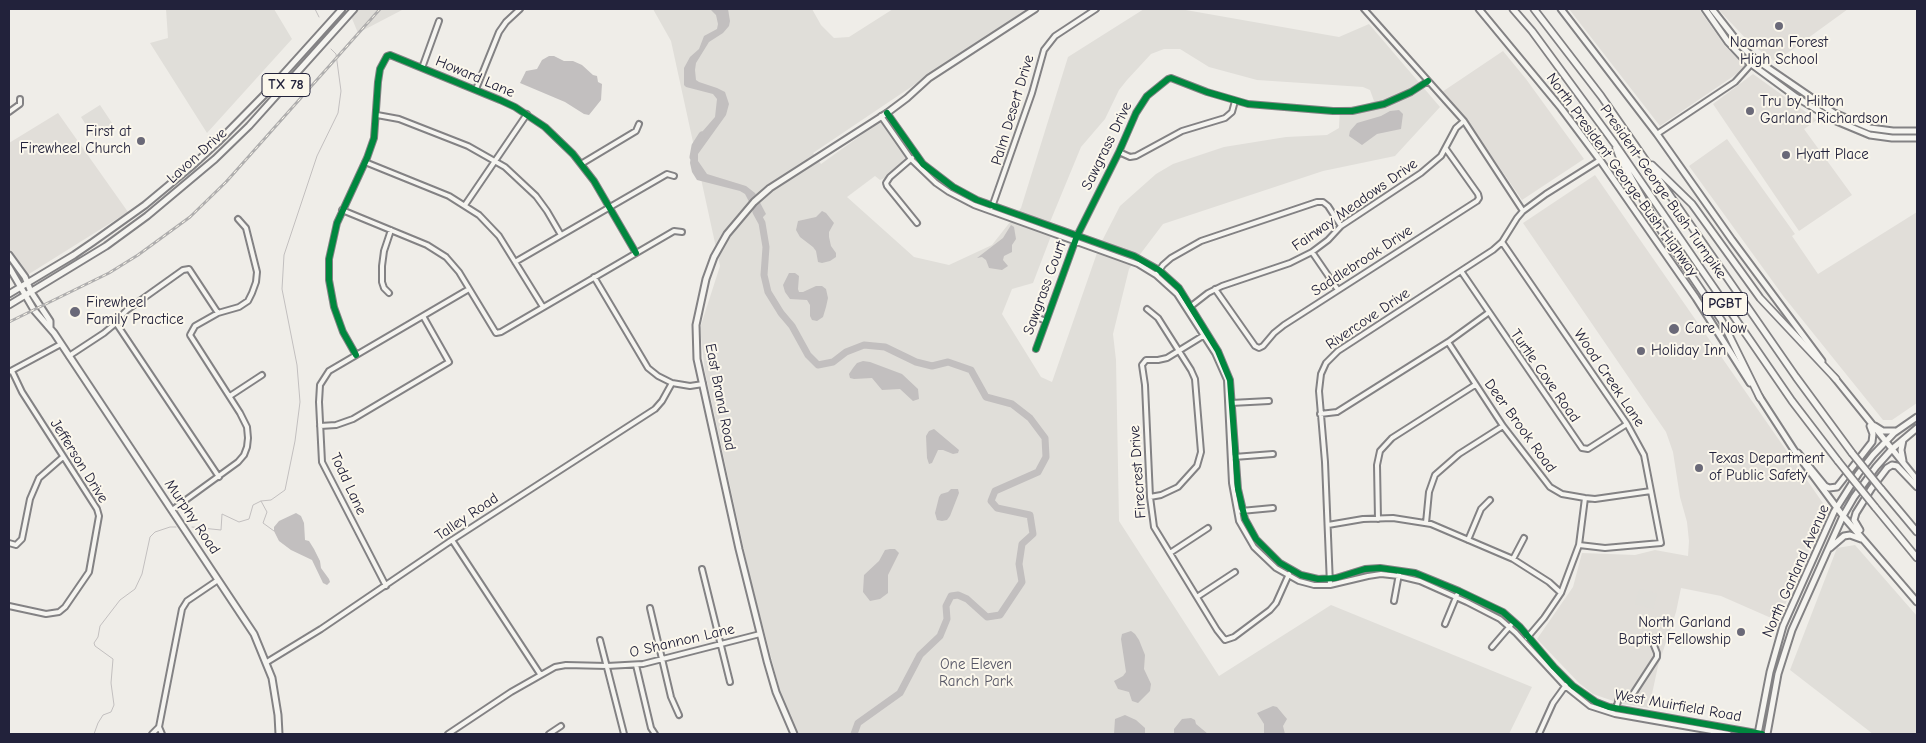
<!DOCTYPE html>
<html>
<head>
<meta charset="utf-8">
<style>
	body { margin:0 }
	#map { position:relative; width:1926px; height:743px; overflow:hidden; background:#efede8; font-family:"Comic Neue",sans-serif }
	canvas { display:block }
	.frame { position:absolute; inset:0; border:10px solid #22223b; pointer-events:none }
</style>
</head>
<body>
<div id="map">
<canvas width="1926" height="743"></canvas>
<div class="frame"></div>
</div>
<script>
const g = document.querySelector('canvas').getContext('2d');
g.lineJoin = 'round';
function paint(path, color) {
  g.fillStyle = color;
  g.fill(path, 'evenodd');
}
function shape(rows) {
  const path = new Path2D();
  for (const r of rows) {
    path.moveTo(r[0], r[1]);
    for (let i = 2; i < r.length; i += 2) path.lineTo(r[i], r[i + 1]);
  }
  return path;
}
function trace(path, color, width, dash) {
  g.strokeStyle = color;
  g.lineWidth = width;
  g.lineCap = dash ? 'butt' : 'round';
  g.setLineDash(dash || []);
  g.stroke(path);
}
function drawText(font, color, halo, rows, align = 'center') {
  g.font = font + ' "Comic Neue",sans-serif';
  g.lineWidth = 4;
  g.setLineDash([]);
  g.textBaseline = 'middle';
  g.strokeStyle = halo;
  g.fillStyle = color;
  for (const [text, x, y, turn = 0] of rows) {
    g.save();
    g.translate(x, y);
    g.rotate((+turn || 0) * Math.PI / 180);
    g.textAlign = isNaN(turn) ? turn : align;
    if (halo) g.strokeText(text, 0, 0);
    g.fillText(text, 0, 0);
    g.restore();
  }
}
const built = shape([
	[1569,9,1699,9,1725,46,1744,65,1738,73,1660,126],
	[1718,9,1848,9,1775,62,1750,43],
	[1503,51,1526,79,1584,159,1522,200,1464,116,1442,92],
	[1753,74,1817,120,1804,129,1852,195,1799,231,1713,104],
	[58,113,128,212,29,274,24,271,9,248,9,143],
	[1727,139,1795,234,1792,236,1818,274,1917,212,1917,403,1892,420,1883,420,1784,297,1689,166],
	[1595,175,1827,509,1778,621,1721,596,1681,588,1676,612,1658,666,1649,708,1622,704,1593,694,1579,683,1537,639,1573,587,1582,553,1635,555,1655,550,1688,556,1689,541,1687,522,1680,497,1673,452,1666,432,1523,223]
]);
const green = shape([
	[166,9,274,9,292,39,207,133,150,43,168,38],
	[348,9,423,9,402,10,358,33],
	[653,9,812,9,821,25,834,38,849,37,893,9,1027,9,813,153,821,164,881,121,907,159,885,178,880,180,875,176,847,197,914,257,949,265,992,245,1021,208,1068,57,1144,9,1180,9,1339,37,1369,24,1440,107,1395,156,1323,171,1163,224,1129,269,1113,334,1116,360,1119,521,1219,676,1331,605,1532,687,1509,734,797,734,780,691,750,577,705,372,700,328,720,266,671,41],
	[1164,49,1180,49,1209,67,1257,80,1363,87,1370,90,1374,101,1365,105,1340,107,1339,128,1327,135,1286,137,1224,147,1173,164,1156,174,1120,206,1102,241,1050,222,1081,147,1105,119,1119,90,1127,80,1151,54],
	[1051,236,1097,253,1052,382,1041,377,1002,314,1012,289,1033,283],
	[100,105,114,126,95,139,81,117],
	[1855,545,1917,616,1917,734,1873,734,1790,670,1837,548],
	[1639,589,1657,593,1653,609,1635,604]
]);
const water = shape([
	[682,9,728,9,730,21,729,26,723,33,709,42,696,63,695,70,696,80,699,82,717,88,725,92,729,104,726,115,698,154,698,161,707,174,746,186,755,193,766,214,759,221,745,194,740,191,697,180,692,172,690,163,691,155,702,132,715,117,717,99,713,94,686,87,684,85,684,68,690,57,699,49,704,36,717,29,718,24,716,15,711,10],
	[549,56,554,56,564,61,573,61,582,65,593,75,597,76,598,82,602,84,601,100,589,115,584,114,565,102,520,83,526,71,537,69,542,60],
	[1399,110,1403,114,1401,129,1377,134,1362,145,1349,136,1350,131,1357,123,1381,116,1390,111],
	[822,211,826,213,834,223,829,232,829,237,831,246,836,253,836,257,830,261,822,263,818,262,816,251,813,247,800,237,796,230,798,221,816,217],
	[1011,225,1014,227,1016,239,1012,245,1012,252,1004,256,1003,260,1008,266,1002,270,989,268,986,260,982,257,977,258,1003,238],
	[789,273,795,273,799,276,798,289,799,292,803,292,816,286,822,286,826,289,828,298,826,307,823,317,817,321,812,320,810,316,810,305,807,300,790,299,785,292,783,285],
	[863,361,870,362,902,374,918,389,919,399,913,401,900,389,882,390,872,378,854,379,850,378,849,374,853,368,857,363],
	[934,429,959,450,958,453,953,454,943,450,938,450,932,463,929,464,927,458,926,436,929,431],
	[951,489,958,489,959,493,950,516,947,520,942,521,937,520,935,513,939,497,941,494,948,492],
	[296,513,301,516,304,523,305,540,309,541,314,549,320,561,321,568,329,579,330,582,327,585,323,583,312,560,291,550,279,541,274,531,274,527,279,521],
	[890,549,895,549,899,553,888,575,888,593,880,599,870,601,863,592,864,575,879,561,885,550],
	[1131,631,1135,634,1139,640,1145,655,1144,669,1151,684,1150,691,1138,703,1132,701,1129,692,1118,689,1114,681,1123,676,1126,672,1121,639,1122,634],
	[1273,706,1277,707,1287,719,1283,726,1285,734,1264,734,1264,724,1257,713],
	[1125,715,1136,720,1145,728,1145,734,1114,734,1115,719],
	[1191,718,1195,720,1196,724,1208,734,1174,734,1174,729,1182,719]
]);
const stream = shape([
	[315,9,319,17],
	[261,501,271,500,285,490,295,441,300,402,297,365,282,289,284,255,317,156,338,113,341,91,336,54,331,49],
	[192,527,221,530,222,514,239,522,249,519,253,505,261,501,267,512,263,523,274,531],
	[94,734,98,723,103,715,111,712,114,705,111,683,113,659,95,646,94,643,98,637,100,626,120,600,135,589,142,574,150,537,155,532,170,527,176,527]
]);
const river = shape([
	[693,157,695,146,702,135],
	[756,212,762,223,766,247,764,275,768,292,781,313,792,326,808,355,818,365,833,362,846,352,864,345,885,347,916,362,932,366,948,362,971,370,986,397,1012,404,1030,418,1045,438,1046,457,1038,472,995,491,991,501,997,508,1030,515,1033,534,1022,544,1019,564,1022,582,1000,615,987,617,967,599,958,595,951,596,946,606,947,619,940,636,920,655,900,693,858,723,854,734]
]);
const minor = shape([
	[1364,9,1464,121,1523,211],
	[422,68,439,21],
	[476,89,499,32,506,22,520,9],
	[9,112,20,104,20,99],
	[887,113,923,164,953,187,977,200,1134,256,1159,270,1179,288,1218,351,1230,380,1238,489,1245,519,1256,539,1280,563,1301,575,1318,579,1336,578,1365,569,1380,568,1415,573,1459,591,1503,612,1520,627,1554,667,1573,686,1596,702,1609,707,1762,734],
	[377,115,399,119,468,146,505,167,536,196,547,211,561,235],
	[881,116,911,159,936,183,949,192,974,205,1138,264,1156,275,1177,294,1215,353,1227,380,1232,483,1239,521,1254,547,1276,568,1299,581,1314,585,1330,585,1368,576,1381,574,1399,576,1420,581,1467,602,1500,619,1516,633,1565,686,1590,706,1615,714,1729,734],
	[1657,134,1735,82,1753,62],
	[1119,152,1130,157,1136,156,1182,131,1225,118,1232,112,1235,101],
	[912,158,890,177,886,183,887,186,917,223],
	[365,162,449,196,479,215,499,236,543,307],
	[581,164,636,131,639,124],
	[465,205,527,114],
	[992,207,1032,93,1044,50,1055,36,1096,9],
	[342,210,427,245,446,257,459,272,496,333,501,332,674,231,682,232],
	[1502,242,1627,424,1644,455,1661,543,1605,548,1579,545],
	[1312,252,1338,290],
	[515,262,667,174,674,176],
	[1461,271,1582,448,1588,449,1627,424],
	[1156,275,1163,265,1171,258,1201,241,1317,202,1323,202,1328,206,1341,226],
	[594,277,648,368,658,376,672,383,690,386,703,384],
	[1215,289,1255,346,1259,348,1263,346,1274,333,1284,325,1477,201,1479,198,1478,194,1446,149],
	[389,293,384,288,382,282,382,266,384,251,391,230],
	[1190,307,1208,293,1222,286,1290,263,1312,252,1328,240,1341,226,1421,173,1441,156,1456,128,1464,121],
	[1147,309,1158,318,1191,370,1195,379,1201,452,1197,466,1178,487,1161,495,1150,497],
	[1036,317,1046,321],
	[116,323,219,477],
	[1206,334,1167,358,1158,360,1146,360,1142,365,1145,385,1150,497,1154,527,1217,630,1225,640,1234,637,1270,610,1276,603,1289,574],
	[1448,342,1503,426,1550,487,1562,494,1585,498,1595,499,1651,491],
	[1036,349,1077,236,1119,152,1136,113,1147,96,1168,79,1171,78,1207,92,1248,104,1333,111,1352,111,1384,104,1411,92,1428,81],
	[356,355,343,332,334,307,329,280,329,259,337,223,367,158,374,138,378,82,380,69,387,56,390,55,500,100,515,107,545,127,573,154,594,181,636,253],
	[69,356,104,333,116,323,120,317,127,310,183,270,189,269,218,313],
	[9,372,61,344],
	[230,396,262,375],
	[1231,403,1269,401],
	[1320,414,1337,412,1448,342,1488,313],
	[320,426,336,425,353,419,449,362,423,316],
	[1234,457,1273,454],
	[172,510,238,462,244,455,247,447,248,438,247,427,240,413,190,335,195,326,218,313,239,307,248,301,252,293,256,282,257,272,246,228,238,219],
	[1241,511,1273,508],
	[1378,519,1377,465,1380,451,1392,438,1475,385],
	[1426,523,1429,492,1435,475,1459,454,1503,426],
	[1328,525,1363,519,1393,518,1431,524,1513,559,1549,582,1561,593],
	[452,540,540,674],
	[1468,540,1481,509,1490,500],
	[9,543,16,545,22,539,30,499,39,478,63,457],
	[1170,553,1208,528],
	[1513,559,1524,538],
	[702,569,730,682],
	[1330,585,1325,462,1319,391,1321,374,1326,363,1338,351,1493,250,1502,242,1517,218,1523,211,1546,194,1600,160],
	[386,586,322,462,319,402,320,385,329,371,469,289],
	[1197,597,1235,572],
	[1394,601,1399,574],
	[9,606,46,614,59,612,65,607,89,572,99,516,97,509,22,392,12,371],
	[650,608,671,697,679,715],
	[1445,624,1457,595],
	[1527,638,1544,618,1561,593,1579,545,1585,498],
	[600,640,624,734],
	[1492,647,1511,625],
	[267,662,321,629,452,540,655,409,662,401,672,383],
	[636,665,651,728,655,734],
	[1616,709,1620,694,1627,698,1631,697,1657,657,1657,653,1651,638],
	[159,727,162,734],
	[152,734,159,727,182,609,187,601,218,580],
	[448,734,511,692,555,667,566,665,607,666,643,664,760,634],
	[549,734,561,726],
	[1539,734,1553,703,1566,685]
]);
const major = shape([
	[1479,9,1561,108,1600,160,1696,298,1750,383],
	[1561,9,1657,134,1732,240,1822,361],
	[1705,9,1728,42,1743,58,1796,97,1834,120,1870,135,1892,138,1917,138],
	[1712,9,1741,46,1755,59,1834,113,1870,128,1893,131,1917,131],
	[9,255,25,277,31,292,50,321,50,327],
	[9,267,34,310,54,333,254,634,272,678,278,715,279,734],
	[9,294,74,255,93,242,145,205,193,165,218,142,269,90,342,9],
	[9,305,106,246,147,216,215,159,249,126,354,9],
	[1834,377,1917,480],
	[1759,396,1794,450,1843,516,1917,602],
	[1875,426,1883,431,1895,431],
	[1903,440,1901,450,1903,461],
	[1798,453,1825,486,1829,488,1837,487,1872,442,1873,434,1870,426],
	[1860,530,1854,520,1856,513,1871,489,1887,468,1892,465,1897,466,1917,487],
	[1830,548,1844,536,1850,535,1861,539],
	[794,734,776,692,767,661,739,549,697,359,696,325,706,279,714,257,727,234,754,202,770,188,887,113,907,98,929,78,1035,9],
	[1758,734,1770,672,1783,626,1834,512,1858,474,1873,455,1894,433,1917,417],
	[1767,734,1778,674,1792,630,1843,516,1854,497,1876,467,1892,449,1917,428]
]);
const highway = shape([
	[1513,9,1532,31,1615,144,1792,401,1838,461],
	[1534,9,1601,96,1796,377,1852,453],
	[1616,148,1619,156,1656,223,1722,321,1760,398],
	[1652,165,1692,204,1760,298,1836,379],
	[1881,489,1917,532],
	[1875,507,1917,558]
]);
const rail = shape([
	[9,322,109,273,138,255,190,217,226,182,380,9]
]);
const highwayBridge = shape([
	[1852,453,1881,489],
	[1838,461,1875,507]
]);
const cycleway = shape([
	[887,113,923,164,953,187,977,200,1134,256,1159,270,1179,288,1218,351,1230,380,1238,489,1245,519,1256,539,1280,563,1301,575,1318,579,1336,578,1365,569,1380,568,1415,573,1459,591,1503,612,1520,627,1554,667,1573,686,1596,702,1609,707,1762,734],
	[1036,349,1077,236,1119,152,1136,113,1147,96,1168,79,1171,78,1207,92,1248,104,1333,111,1352,111,1384,104,1411,92,1428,81],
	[356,355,343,332,334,307,329,280,329,259,337,223,367,158,374,138,378,82,380,69,387,56,390,55,500,100,515,107,545,127,573,154,594,181,636,253]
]);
const markers = [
	[1779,26,5,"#6a6978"],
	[1750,111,5,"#6a6978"],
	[141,141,5,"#6a6978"],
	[1786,155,5,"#6a6978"],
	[75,312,6,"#6a6978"],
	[1674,329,6,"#6a6978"],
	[1641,351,5,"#6a6978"],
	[1699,468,5,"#6a6978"],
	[1741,632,5,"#6a6978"]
];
const shields = [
	[286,85,48],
	[1725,304,45]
];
const shieldNames = [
	["TX 78",286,85],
	["PGBT",1725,304]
];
const poiNames = [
	["Naaman Forest",1779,43,"center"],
	["High School",1779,60,"center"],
	["Tru by Hilton",1760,102],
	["Garland Richardson",1760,119],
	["First at",131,132,"right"],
	["Firewheel Church",131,149,"right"],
	["Hyatt Place",1796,155],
	["Firewheel",86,303],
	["Family Practice",86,320],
	["Care Now",1685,329],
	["Holiday Inn",1651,351],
	["Texas Department",1709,459],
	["of Public Safety",1709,476],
	["North Garland",1731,623,"right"],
	["Baptist Fellowship",1731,640,"right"]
];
const streetNames = [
	["Howard Lane",475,77,23],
	["Palm Desert Drive",1013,110,-73],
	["Sawgrass Drive",1107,146,-64],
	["Lavon Drive",197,156,-42],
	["North President George Bush Highway",1622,175,54],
	["President George Bush Turnpike",1663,192,55],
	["Fairway Meadows Drive",1355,205,-35],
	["Saddlebrook Drive",1362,261,-33],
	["Sawgrass Court",1045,288,-70],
	["Rivercove Drive",1368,319,-34],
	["Turtle Cove Road",1545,376,55],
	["Wood Creek Lane",1609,378,56],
	["East Brand Road",720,397,79],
	["Deer Brook Road",1520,426,54],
	["Jefferson Drive",79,461,58],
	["Firecrest Drive",1138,472,-94],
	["Todd Lane",348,484,65],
	["Murphy Road",192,517,56],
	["Talley Road",467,517,-34],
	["North Garland Avenue",1796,571,-66],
	["O Shannon Lane",682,641,-13],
	["West Muirfield Road",1678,706,10]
];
const parkNames = [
	["One Eleven",976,665],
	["Ranch Park",976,682]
];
paint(built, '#e1ded9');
paint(green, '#e0ded9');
paint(water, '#c2bfbf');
trace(stream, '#c2bfbf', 1);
trace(river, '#c2bfbf', 7);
trace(minor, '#838284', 8);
trace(major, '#838284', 9);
trace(highway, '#838284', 9);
trace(minor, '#f5f4f0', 4);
trace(major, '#f5f4f0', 5);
trace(highway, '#f5f4f0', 5.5);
trace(rail, '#afaeae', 3);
trace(rail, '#fbf7ec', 1, [4]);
trace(highwayBridge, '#838284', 9, []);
trace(highwayBridge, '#f5f4f0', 5.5);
trace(cycleway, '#00873e', 6);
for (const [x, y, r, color] of markers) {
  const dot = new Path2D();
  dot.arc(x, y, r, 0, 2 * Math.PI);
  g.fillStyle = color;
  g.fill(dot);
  trace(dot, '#fbf7ec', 2);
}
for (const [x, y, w] of shields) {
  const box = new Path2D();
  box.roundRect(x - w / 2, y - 11.5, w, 23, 4);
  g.fillStyle = '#fbf7ec';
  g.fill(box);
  trace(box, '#22223b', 1);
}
drawText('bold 14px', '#22223b', null, shieldNames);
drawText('15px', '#22223b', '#fbf7ec', poiNames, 'left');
drawText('15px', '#22223b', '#fbf7ec', streetNames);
drawText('15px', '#575766', '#fbf7ec', parkNames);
</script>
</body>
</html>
